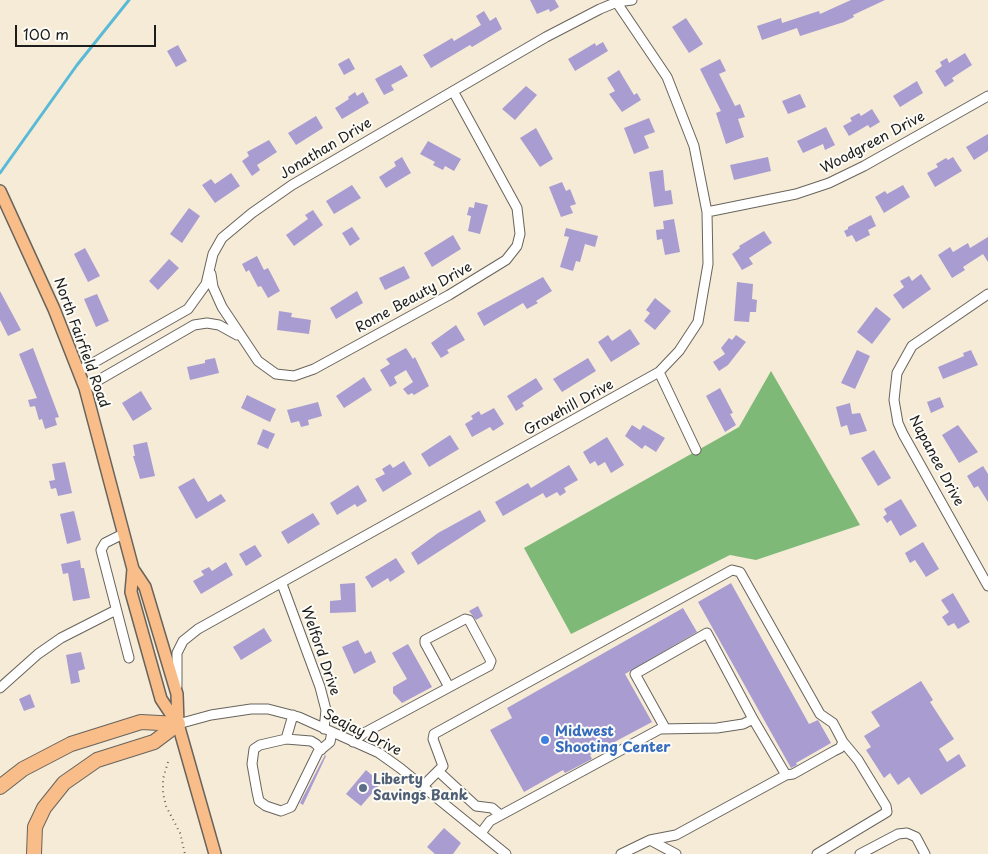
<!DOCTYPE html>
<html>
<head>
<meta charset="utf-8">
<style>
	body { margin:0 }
	#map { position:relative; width:988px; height:854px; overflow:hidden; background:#f6ebd6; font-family:"Playpen Sans",sans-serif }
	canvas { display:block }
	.scale { position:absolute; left:15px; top:25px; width:141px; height:22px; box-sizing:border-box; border:2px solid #1c1c1c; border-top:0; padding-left:6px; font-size:15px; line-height:18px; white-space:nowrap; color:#1c1c1c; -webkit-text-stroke:4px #fdfcf7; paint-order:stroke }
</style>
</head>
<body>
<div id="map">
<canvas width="988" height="854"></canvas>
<div class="scale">100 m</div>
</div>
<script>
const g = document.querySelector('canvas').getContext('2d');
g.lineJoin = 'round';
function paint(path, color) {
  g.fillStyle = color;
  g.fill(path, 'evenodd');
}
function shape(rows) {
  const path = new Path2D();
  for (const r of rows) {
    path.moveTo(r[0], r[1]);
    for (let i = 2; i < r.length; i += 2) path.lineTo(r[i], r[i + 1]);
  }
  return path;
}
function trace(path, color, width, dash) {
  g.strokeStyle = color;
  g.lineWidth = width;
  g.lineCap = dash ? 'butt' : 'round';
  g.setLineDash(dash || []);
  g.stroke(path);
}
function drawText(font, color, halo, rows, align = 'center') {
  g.font = font + ' "Playpen Sans",sans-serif';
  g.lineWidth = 4;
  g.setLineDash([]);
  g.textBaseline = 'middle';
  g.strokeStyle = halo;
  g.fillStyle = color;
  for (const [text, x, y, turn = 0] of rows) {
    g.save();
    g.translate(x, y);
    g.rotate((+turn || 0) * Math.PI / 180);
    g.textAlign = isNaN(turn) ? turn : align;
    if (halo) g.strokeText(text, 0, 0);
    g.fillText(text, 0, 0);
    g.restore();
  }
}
const forest = shape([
	[771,371,860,525,756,560,730,555,571,634,524,548,739,427]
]);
const stream = shape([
	[0,173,77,65,129,0]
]);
const building = shape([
	[530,0,555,0,559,7,550,12,549,9,537,14],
	[851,0,885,0,853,15,854,17,844,22,800,36,797,28,762,40,757,26,781,18,782,23,819,11,820,14],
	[484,11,490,21,496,17,502,29,472,47,470,45,431,68,423,55,452,38,454,41,481,25,476,16],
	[686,18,703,44,689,53,672,27],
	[603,42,608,51,575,71,568,59,595,43,596,46],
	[178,45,187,61,176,67,167,51],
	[965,53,972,65,952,78,954,81,945,87,935,71,942,66,940,62,947,58,949,63],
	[349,58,355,69,344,75,338,64],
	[720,59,726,71,719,74,735,106,740,104,745,117,738,119,744,137,726,144,716,113,721,111,700,69],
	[401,65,408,76,391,85,394,90,384,95,375,79],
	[619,70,634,95,637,93,641,100,622,112,609,94,615,91,607,78],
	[917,81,923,93,900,107,893,96],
	[526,86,537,95,515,120,502,109],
	[355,92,357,96,363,92,369,103,342,119,335,108,349,99,348,97],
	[800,94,806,107,788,114,782,101],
	[872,109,880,122,870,128,868,125,849,136,843,126,852,121,850,118,859,113,861,116],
	[316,116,323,128,296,145,288,133],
	[649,118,655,132,644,136,649,148,634,154,624,128],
	[826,127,835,145,825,150,823,144,803,153,797,141],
	[536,128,553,159,540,167,520,138],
	[988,134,988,151,974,160,966,147],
	[269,140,277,152,257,165,260,170,252,176,242,161,249,156,247,152],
	[428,141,461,159,454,171,445,166,443,170,433,165,435,162,420,154],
	[402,157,411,173,386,188,379,177,396,166,394,162],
	[768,157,771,171,734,180,730,165],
	[953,157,962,171,935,187,927,173,938,167,936,164,946,158,948,160],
	[663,170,665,191,671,190,673,204,654,207,649,172],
	[231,173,240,186,215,203,202,185,211,179,215,184],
	[562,182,566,191,570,189,576,204,570,206,573,213,561,217,549,187],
	[352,185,361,198,334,214,326,201],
	[903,185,910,197,884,213,875,197,885,191,887,194],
	[475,202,488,205,480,234,468,231,471,216,467,215,469,207,474,208],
	[189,208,200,216,182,243,170,234],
	[313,210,323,225,294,246,286,235,308,219,305,215],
	[871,215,876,226,868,230,870,235,856,242,852,235,847,237,844,231,848,229,848,227],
	[674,219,680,252,665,255,662,239,657,240,656,230,664,229,663,221],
	[352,227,360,239,350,246,342,233],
	[566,228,598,236,595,247,585,244,580,262,576,261,573,271,560,267,569,237,564,236],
	[764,231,772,243,749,258,753,264,742,270,732,254,740,248,739,246],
	[453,235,461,249,432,267,424,253],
	[988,237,988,262,983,254,963,267,965,270,952,278,938,255,950,247,953,252,968,243,970,248],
	[85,248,100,276,88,282,74,254],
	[257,256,264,270,268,268,280,291,268,298,261,286,258,287,249,270,246,272,242,264],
	[169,259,179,268,158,290,149,281],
	[404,266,410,278,385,290,379,278],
	[921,274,931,289,903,309,893,295,904,287,900,281,909,276,912,281],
	[543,277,552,291,536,301,538,303,527,309,523,303,484,326,477,313],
	[737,282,753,284,752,299,757,300,756,312,750,312,749,322,734,321],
	[0,291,21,330,8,336,0,320],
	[357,291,363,303,336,319,330,308],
	[97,294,109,321,96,327,84,299],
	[655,298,671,311,655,330,644,321,650,313,646,310],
	[876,307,891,319,872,344,857,332],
	[279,311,292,313,291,317,311,320,309,334,277,330],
	[456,325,465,340,447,350,449,353,441,358,431,343],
	[630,329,640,344,611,362,598,342,608,335,612,341],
	[736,335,746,342,728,365,719,371,713,362,725,354,721,348,729,338,732,340],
	[33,348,59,417,55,418,57,425,45,429,42,419,39,420,35,406,30,407,28,400,37,398,19,354],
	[406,348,413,359,415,357,429,386,414,395,412,393,408,395,403,389,413,382,406,370,394,377,397,383,390,387,380,370,390,364,386,359],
	[857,350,870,356,855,389,841,383],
	[971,350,978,365,943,379,938,367,964,356,963,353],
	[215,358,219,373,190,380,187,367,205,363,205,360],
	[588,358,596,371,562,392,553,379],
	[364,377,372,390,344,408,336,396],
	[536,378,543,389,522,403,524,406,516,411,507,396],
	[720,388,733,413,730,414,736,425,725,432,706,396],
	[141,391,152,409,133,421,122,403],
	[247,395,276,409,270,422,241,408],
	[940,397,944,407,931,413,927,402],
	[318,402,322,416,308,420,309,425,301,427,299,421,291,423,287,410],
	[850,403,852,414,860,413,867,431,850,435,847,425,841,427,836,407],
	[494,408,504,424,493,431,490,427,472,437,465,424,473,419,471,416,479,411,481,415],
	[632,425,640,430,643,425,665,438,656,452,645,445,642,449,625,436],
	[958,425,978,452,959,463,942,435],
	[263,429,275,434,268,449,257,444],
	[450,435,459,449,429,467,421,454],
	[607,437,624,465,611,473,605,462,598,466,595,461,590,464,583,452],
	[147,442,155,476,140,479,133,456,135,456,133,445],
	[874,450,891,478,878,486,861,458],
	[404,461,412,474,383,492,375,479,385,474,382,469,390,464,393,468],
	[65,462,72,493,58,496,56,488,51,489,49,481,55,480,52,464],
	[569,465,578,480,564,488,566,492,560,496,557,492,546,498,543,493,503,516,495,502,528,483,531,488],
	[983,466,988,474,988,502,978,486,974,488,967,476],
	[194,478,208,502,221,494,226,501,196,519,178,487],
	[358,485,367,501,357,507,355,504,337,515,330,503],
	[901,499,917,526,900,536,891,520,887,523,883,517,887,514,884,509],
	[480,510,486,521,418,565,411,553,438,533],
	[74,511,81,540,67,544,60,514],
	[313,513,320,524,288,544,281,532],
	[923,542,939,569,926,577,915,560,910,563,905,553],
	[255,545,262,556,246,566,239,554],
	[396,558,405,572,390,582,388,578,372,588,365,577],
	[80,560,81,568,84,568,90,598,73,601,68,573,63,574,61,564],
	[226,562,233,575,201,594,193,581,204,575,201,571,209,567,212,571],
	[355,583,356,612,330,613,330,601,341,600,340,584],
	[731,583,809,724,818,720,831,743,796,763,797,765,791,768,698,602],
	[953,593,970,622,958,629,954,623,948,626,942,617,949,612,941,600],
	[478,606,483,616,476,620,469,611],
	[683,608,697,632,625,674,652,722,590,755,592,759,565,773,563,770,524,792,490,730,512,718,507,708],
	[264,628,272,641,241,660,233,647],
	[358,640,365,654,371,651,376,662,354,674,342,647],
	[408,644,432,687,402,703,393,693,393,687,407,679,392,653],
	[81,652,85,669,78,671,80,682,71,684,66,655],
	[921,681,933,700,930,702,954,739,939,749,947,762,959,754,966,766,921,795,909,777,898,785,890,773,884,778,866,750,871,747,864,736,880,726,871,712],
	[30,694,35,707,24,711,19,699],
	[325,755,326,756,303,805,300,803],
	[366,770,381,783,361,806,346,794],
	[444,828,461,843,453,854,435,854,427,847]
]);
const path = shape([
	[168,762,163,779,163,793,166,806,180,833,185,854]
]);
const minor = shape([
	[707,212,796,194,829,183,864,166,988,96],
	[211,274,213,287,222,307,258,361,276,374,294,376,314,369,449,295,506,260,517,246,520,234,517,208,453,91],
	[988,294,912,346,897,373,894,400,898,423,903,434,988,586],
	[79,371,188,309,206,284,213,254,222,238,252,213,292,185,546,37,600,9,617,2,632,0],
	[659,372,696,450],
	[85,388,194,325,207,323,219,325,237,335],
	[123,534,105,543,101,550,129,658],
	[282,584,320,687,326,710,324,729],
	[177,686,177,653,183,641,198,629,659,372,679,351,698,322,708,264,707,212,694,146,667,77,615,0],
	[0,688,38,654,61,638,116,610],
	[293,715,286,739,260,745,254,749,252,764,257,792,259,801,266,806,281,811,291,807,318,752,330,742,332,732],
	[178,724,211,715,251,709,268,709,299,717,379,753,400,768,506,854],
	[286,739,311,741,316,744,321,750],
	[353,742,364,733,470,676,489,666,491,661,469,620,465,619,425,640,425,643,449,687],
	[438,771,476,806,492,808,500,815],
	[423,786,443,766,433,739,434,734,732,570,740,572,820,714,833,723,843,742,840,748,834,751,793,774,786,775],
	[481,833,490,821,660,729,717,728,743,724,753,719],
	[650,840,676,854],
	[621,854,650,840,676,835,786,775,753,719,707,633,635,674,665,728],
	[817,854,887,812,886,806,858,760,843,742],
	[860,854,898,834,907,833,916,837,925,854]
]);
const major = shape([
	[0,191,54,309,85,388,133,569,145,587,177,694,178,724,215,854],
	[133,569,131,592,161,699,177,723]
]);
const highway = shape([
	[0,787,23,769,71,744,141,722,178,724],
	[34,854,35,827,44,808,64,783,97,760,154,742,178,724]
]);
const markers = [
	[545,740,5,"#3f7fe0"],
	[363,788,5,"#5c6f8a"]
];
const streetNames = [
	["Woodgreen Drive",873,143,-28],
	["Jonathan Drive",326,149,-31],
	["Rome Beauty Drive",414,298,-29],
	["North Fairfield Road",81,343,70],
	["Grovehill Drive",569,408,-29],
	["Napanee Drive",936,461,62],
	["Welford Drive",320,651,71],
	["Seajay Drive",362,733,27]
];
const shopNames = [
	["Midwest",555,732],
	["Shooting Center",555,748]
];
const serviceNames = [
	["Liberty",373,780],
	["Savings Bank",373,796]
];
paint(forest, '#7eb978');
trace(stream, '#59bad7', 3);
paint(building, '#a89cd1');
trace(minor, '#68645d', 11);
trace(major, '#68645d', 14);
trace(highway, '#68645d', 16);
trace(path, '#68645d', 2, [1, 4]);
trace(minor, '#fff', 9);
trace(major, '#f8bd88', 11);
trace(highway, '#f8bd88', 14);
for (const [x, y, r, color] of markers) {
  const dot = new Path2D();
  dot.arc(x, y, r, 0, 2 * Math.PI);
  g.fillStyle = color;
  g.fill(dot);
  trace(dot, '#fdfcf7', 2);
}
drawText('14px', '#1c1c1c', '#fdfcf7', streetNames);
drawText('bold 14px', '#366cbe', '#fdfcf7', shopNames, 'left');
drawText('bold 14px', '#4e5e75', '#fdfcf7', serviceNames, 'left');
</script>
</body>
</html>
